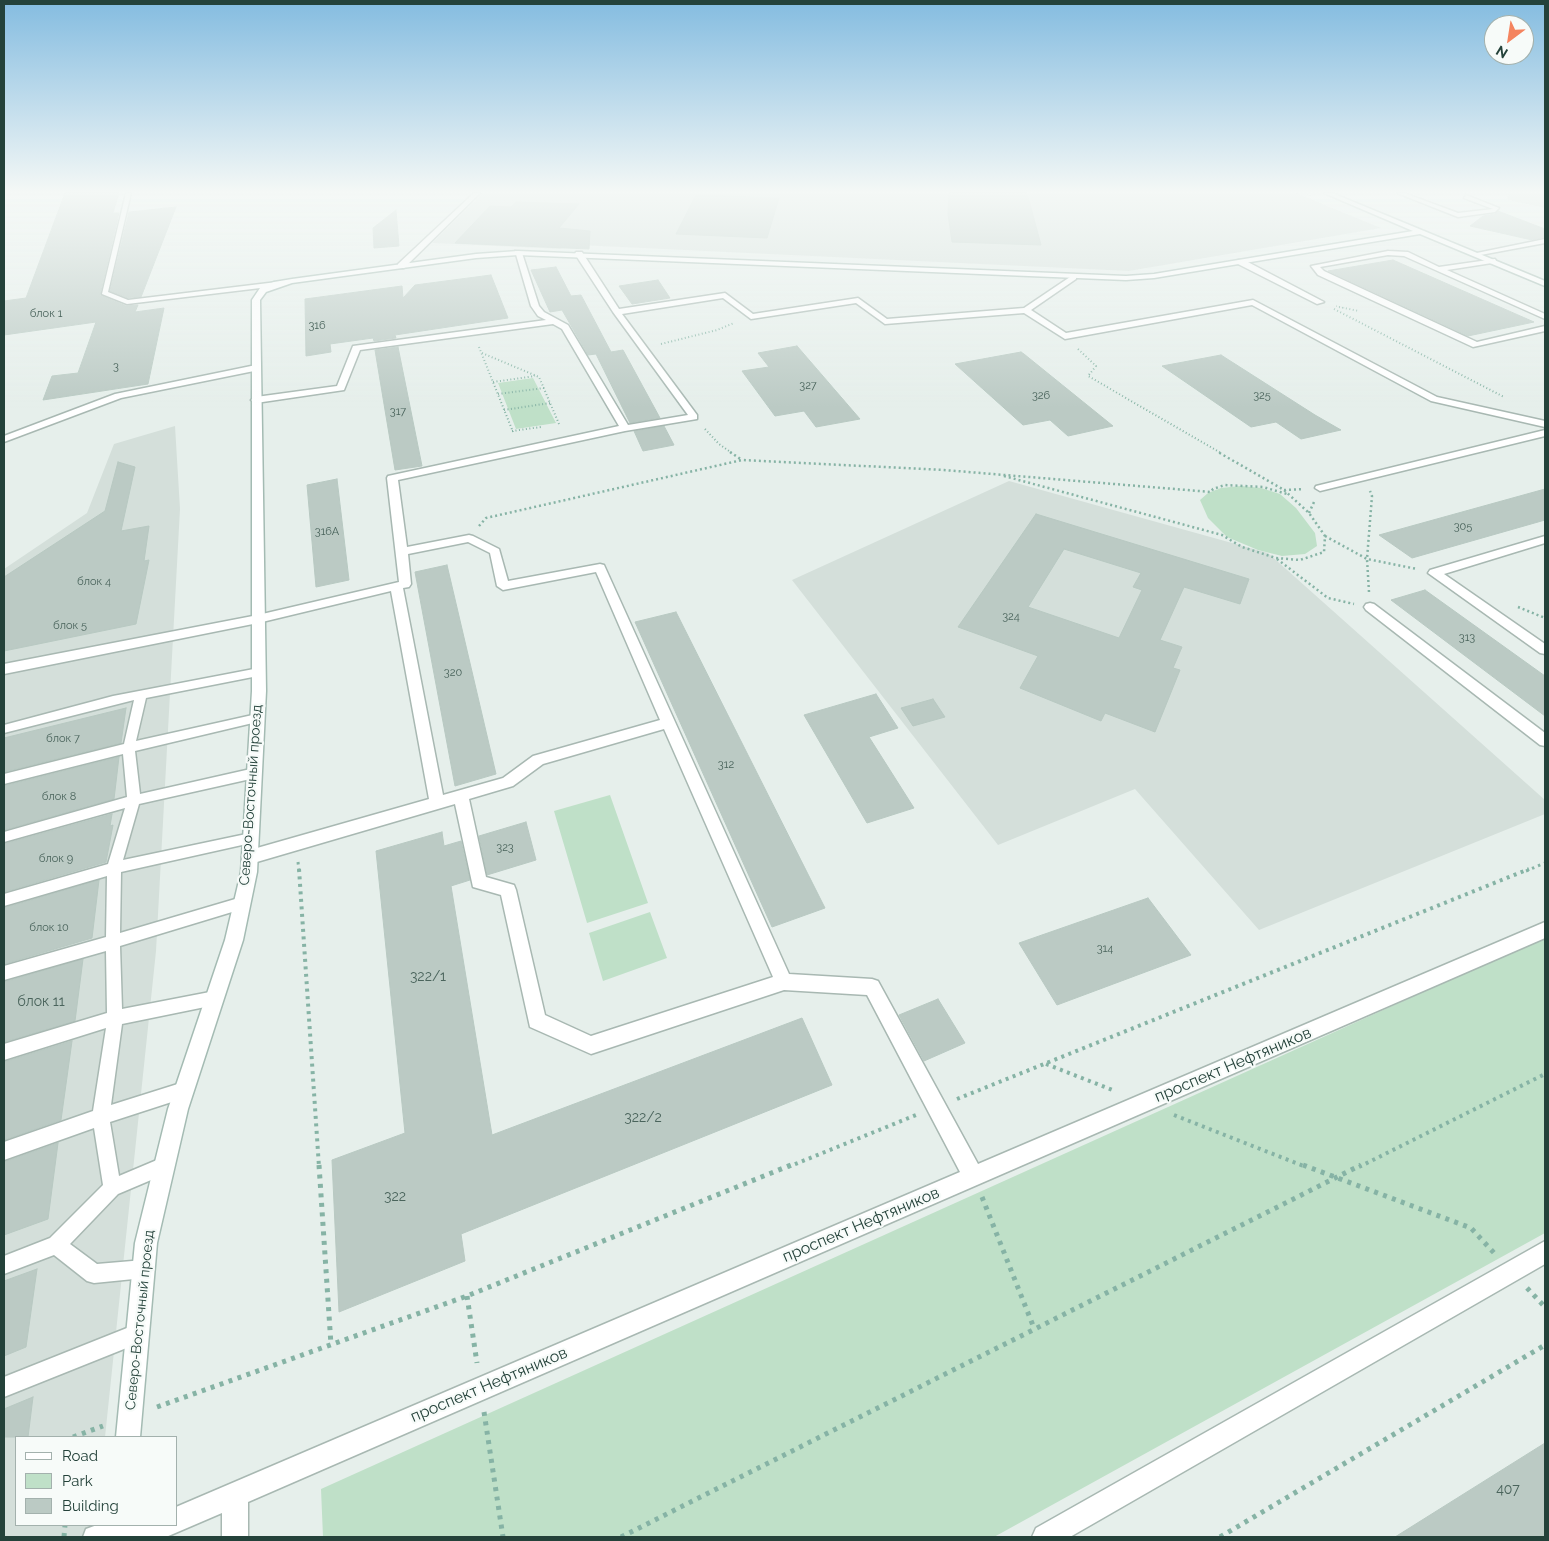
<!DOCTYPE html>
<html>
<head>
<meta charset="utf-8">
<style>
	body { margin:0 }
	#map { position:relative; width:1549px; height:1541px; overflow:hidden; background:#e6efeb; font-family:Raleway,sans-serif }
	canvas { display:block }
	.frame { position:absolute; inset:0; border:5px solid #24423a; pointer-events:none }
	.legend { position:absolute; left:15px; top:1436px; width:162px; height:90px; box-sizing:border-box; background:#f7fbf9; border:1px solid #a3b1ad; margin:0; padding:6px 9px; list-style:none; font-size:15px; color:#24423a }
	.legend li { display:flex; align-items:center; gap:10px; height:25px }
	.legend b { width:25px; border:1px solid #a3b1ad }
	.north { position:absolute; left:1484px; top:15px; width:50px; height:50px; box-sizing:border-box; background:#f7fbf9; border:1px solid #a3b1ad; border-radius:50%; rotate:211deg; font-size:14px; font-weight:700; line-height:20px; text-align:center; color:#24423a }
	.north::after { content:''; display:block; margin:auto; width:18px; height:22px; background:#f4845f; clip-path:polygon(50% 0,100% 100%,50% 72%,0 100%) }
</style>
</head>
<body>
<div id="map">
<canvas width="1549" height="1541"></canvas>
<div class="frame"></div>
<ul class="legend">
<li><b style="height:6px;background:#fff"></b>Road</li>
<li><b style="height:14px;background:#bfe0c8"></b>Park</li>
<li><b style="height:14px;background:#bbcac4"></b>Building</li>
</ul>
<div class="north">N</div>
</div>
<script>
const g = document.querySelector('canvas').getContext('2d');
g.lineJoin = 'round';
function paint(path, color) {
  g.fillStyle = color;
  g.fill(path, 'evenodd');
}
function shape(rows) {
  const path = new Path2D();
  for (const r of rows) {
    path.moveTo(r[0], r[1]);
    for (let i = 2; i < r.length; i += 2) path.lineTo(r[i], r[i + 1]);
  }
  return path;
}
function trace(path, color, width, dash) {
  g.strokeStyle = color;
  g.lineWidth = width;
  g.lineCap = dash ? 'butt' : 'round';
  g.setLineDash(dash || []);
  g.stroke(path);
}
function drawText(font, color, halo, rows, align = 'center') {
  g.font = font + ' Raleway,sans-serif';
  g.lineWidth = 4.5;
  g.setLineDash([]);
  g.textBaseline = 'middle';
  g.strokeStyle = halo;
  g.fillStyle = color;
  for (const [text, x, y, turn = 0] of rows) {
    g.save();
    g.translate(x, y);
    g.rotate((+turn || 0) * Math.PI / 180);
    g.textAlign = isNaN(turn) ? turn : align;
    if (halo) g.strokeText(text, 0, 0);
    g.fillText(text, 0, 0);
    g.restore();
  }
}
const built = shape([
	[483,193,1296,193,1381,228,1129,271,578,245,560,249,432,243],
	[1507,193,1545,193,1545,208,1508,200],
	[175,426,180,509,156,951,105,1437,16,1437,16,1525,96,1525,95,1537,4,1537,4,569,87,513,114,444],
	[1009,481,1268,553,1545,800,1545,814,1259,930,1135,789,998,845,792,580]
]);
const green = shape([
	[533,378,556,423,516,429,498,383],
	[1241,486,1261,488,1280,494,1296,508,1315,533,1317,546,1305,554,1282,556,1258,550,1227,537,1208,518,1200,500,1208,493,1221,488],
	[610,795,648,903,587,923,554,811],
	[650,912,667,958,603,981,589,933],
	[1545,937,1545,1233,994,1537,323,1537,321,1489]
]);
const building = shape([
	[65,193,119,193,113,213,119,213,100,295,126,306,138,305,135,312,164,308,148,384,43,400,52,376,78,373,96,322,4,335,4,301,26,298,65,193],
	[949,193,1027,193,1041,245,952,242,948,214,949,193],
	[696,195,779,198,767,238,676,234,696,195],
	[516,202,579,204,559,228,590,231,589,249,455,243,490,206,511,207,516,202],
	[176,207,141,297,128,298,110,291,129,212,176,207],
	[396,210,399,246,374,248,373,228,396,210],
	[1498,211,1545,229,1545,237,1532,240,1470,226,1483,216,1495,214,1498,211],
	[1393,260,1534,322,1468,336,1328,271,1393,260],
	[556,267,571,296,581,295,611,352,623,350,660,418,630,423,596,354,588,355,562,310,550,312,531,270,556,267],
	[491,275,508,318,395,335,396,338,374,341,373,338,330,344,331,352,306,356,305,299,402,286,403,298,415,285,491,275],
	[658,280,670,298,632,304,619,286,658,280],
	[797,346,860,419,816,427,804,411,775,416,742,371,769,367,758,353,797,346],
	[398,347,422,466,395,470,375,350,398,347],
	[1021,352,1024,354,1113,426,1068,436,1050,420,1023,425,955,364,1021,352],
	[1221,355,1315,415,1341,430,1301,439,1276,422,1251,427,1162,366,1221,355],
	[664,426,674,445,643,451,634,431,664,426],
	[118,462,135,467,121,531,149,526,144,561,149,560,136,624,4,651,4,577,105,511,118,462],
	[337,479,349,580,316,587,307,485,337,479],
	[1545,489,1545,520,1412,558,1379,535,1545,489],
	[1036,514,1249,579,1240,604,1184,587,1160,640,1182,647,1173,668,1180,670,1155,732,1105,713,1101,721,1020,688,1038,656,958,627,1036,514],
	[1064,549,1141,573,1133,587,1142,590,1119,638,1028,607,1064,549],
	[447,565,496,774,455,786,415,572,447,565],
	[1425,590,1545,676,1545,716,1391,600,1425,590],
	[676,612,825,908,772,927,635,622,676,612],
	[876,694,898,728,869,737,914,808,867,823,804,715,876,694],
	[933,699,945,717,913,726,901,708,933,699],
	[126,708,121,743,4,772,4,738,126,708],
	[119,757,114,799,4,830,4,786,119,757],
	[112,814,110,826,113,825,106,862,4,892,4,844,112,814],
	[526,822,536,860,487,875,479,836,526,822],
	[442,832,444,846,461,841,470,880,451,886,492,1135,802,1018,832,1085,461,1234,465,1261,339,1312,332,1160,405,1133,376,851,442,832],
	[99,880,92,938,4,964,4,908,99,880],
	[1148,898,1191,955,1057,1005,1019,943,1148,898],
	[83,959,75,1021,4,1042,4,982,83,959],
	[938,999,965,1043,924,1061,899,1015,938,999],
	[72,1041,61,1120,4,1140,4,1062,72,1041],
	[58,1143,48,1219,4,1235,4,1162,58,1143],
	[37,1269,26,1347,4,1356,4,1281,37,1269],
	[33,1397,28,1437,4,1437,4,1409,33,1397],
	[1545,1443,1545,1537,1395,1537,1545,1443]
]);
const pathFar5 = shape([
	[1304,193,1312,196],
	[1336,306,1345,308]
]);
const pathFar4 = shape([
	[1339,307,1359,311],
	[1334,309,1504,397],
	[661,344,717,330,734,323],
	[479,347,513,432],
	[1078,349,1096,366,1088,376,1221,453],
	[482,353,539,377,559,424],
	[493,382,535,376],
	[498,394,544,388],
	[504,410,550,403],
	[705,429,719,444,732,453],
	[512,431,541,427]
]);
const pathFar3 = shape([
	[730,452,742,460],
	[1004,476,1222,535,1242,547,1276,558,1300,560,1324,552,1325,536,1309,513,1284,490,1218,452],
	[1284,490,1304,489],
	[1309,513,1314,502],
	[479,526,486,518,742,460,944,470,1211,492,1213,489,1225,485,1263,487,1287,494],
	[1325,536,1367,559,1372,496,1370,491],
	[1277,559,1328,598,1354,604],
	[1369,592,1367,559,1417,569],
	[1518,607,1545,618]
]);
const pathFar2 = shape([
	[298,862,299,871],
	[1526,871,1545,863]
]);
const pathFar1 = shape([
	[299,869,319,1167],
	[1046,1064,1115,1091],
	[957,1099,1529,869],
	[1174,1115,1306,1167],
	[788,1167,916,1115],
	[1359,1167,1545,1074]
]);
const path = shape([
	[319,1165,331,1345],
	[1303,1165,1471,1228,1495,1254],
	[982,1197,1034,1328],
	[1527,1288,1545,1307],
	[467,1296,477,1363],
	[157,1407,467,1296,791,1165],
	[484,1412,503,1537],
	[73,1437,103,1426],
	[64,1537,65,1525],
	[621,1537,1361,1165],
	[1220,1537,1545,1345]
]);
const lane = shape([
	[126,193,131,193,108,292,128,300,277,282,280,284,277,286,127,304,102,294,126,193],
	[1397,193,1404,193,1458,213,1493,209,1464,198,1466,195,1499,208,1495,212,1458,217,1397,193],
	[1545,239,1545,243,1475,256,1472,254,1545,239],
	[259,668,263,669,265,672,263,675,146,698,136,741,257,714,263,718,257,722,135,751,140,794,255,768,259,770,261,773,259,776,255,778,139,804,123,860,251,833,256,834,258,838,256,842,251,843,121,872,120,933,242,897,247,899,249,903,247,907,242,909,120,946,122,1009,215,991,220,993,223,998,220,1003,215,1005,122,1024,111,1105,184,1082,190,1084,192,1090,190,1096,184,1098,110,1122,119,1176,164,1157,170,1160,173,1166,170,1172,118,1194,70,1244,97,1264,144,1260,151,1262,153,1269,151,1276,144,1278,94,1283,87,1281,54,1255,4,1274,4,1256,50,1238,103,1185,94,1128,4,1160,4,1142,93,1111,106,1028,4,1060,4,1044,107,1013,106,951,4,980,4,966,106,937,107,876,4,906,4,894,108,864,125,808,4,842,4,832,127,797,123,754,4,784,4,774,124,744,134,700,4,733,4,725,113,696,259,668],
	[137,1324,144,1327,147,1334,144,1341,4,1397,4,1377,137,1324],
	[97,1525,129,1525,130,1527,127,1535,121,1537,83,1537,86,1529,97,1525]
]);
const street = shape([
	[474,193,480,193,404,268,398,268,398,264,474,193],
	[515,251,522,253,539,306,544,312,568,325,628,425,688,415,613,312,575,254,576,252,582,252,619,309,725,293,753,314,858,298,887,319,1024,308,1073,275,1076,275,1076,279,1031,310,1066,333,1253,300,1437,397,1545,421,1545,427,1431,401,1252,305,1065,339,1024,313,885,324,856,303,751,319,723,298,622,314,697,415,697,419,625,431,398,480,407,547,469,535,473,536,499,549,508,581,600,564,604,565,789,974,872,979,878,981,978,1164,1545,922,1545,938,248,1502,248,1537,222,1537,222,1513,166,1537,122,1537,126,1528,133,1525,176,1525,176,1507,960,1172,867,995,784,990,591,1054,530,1027,501,895,473,887,455,804,250,864,244,862,242,857,244,852,250,850,429,799,391,591,258,623,4,674,4,664,258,615,399,582,387,478,388,476,619,426,562,329,553,324,360,350,344,390,256,403,251,400,256,397,337,386,353,346,546,320,538,316,531,306,515,251],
	[468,542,490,553,497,586,503,590,596,572,660,720,533,756,503,778,443,795,403,588,409,587,411,584,408,554,468,542],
	[664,729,773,977,591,1036,545,1015,516,890,514,885,486,877,469,799,513,786,543,764,664,729],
	[1388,251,1408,252,1439,267,1495,259,1496,261,1492,263,1447,270,1545,314,1545,319,1404,256,1388,255,1320,267,1324,271,1477,342,1545,326,1545,331,1473,347,1318,275,1311,266,1388,251],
	[1238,260,1244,260,1324,302,1317,304,1238,264,1238,260],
	[256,365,259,366,259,370,121,398,4,442,4,436,115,394,256,365],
	[1545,430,1545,436,1320,491,1315,488,1316,486,1545,430],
	[1545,536,1545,543,1444,574,1545,644,1545,654,1540,653,1428,573,1430,570,1545,536],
	[1370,603,1374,604,1545,733,1545,746,1540,745,1366,610,1364,607,1366,604,1370,603],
	[1545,1241,1545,1264,1070,1537,1032,1537,1036,1528,1545,1241]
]);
const secondary = shape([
	[1324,193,1332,193,1545,281,1545,286,1420,234,1154,278,1126,280,518,255,476,258,292,283,266,292,260,300,266,691,257,872,243,940,188,1109,157,1243,140,1437,116,1437,135,1243,168,1109,225,940,241,872,252,691,252,300,260,288,274,282,292,279,476,254,518,251,1126,276,1154,274,1413,231,1324,193],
	[106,1525,132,1525,131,1537,105,1537,106,1525]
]);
const numberNames = [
	["блок 1",46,314],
	["316",317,326],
	["3",116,367],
	["327",808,386],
	["326",1041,396],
	["325",1262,396],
	["317",398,412],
	["305",1463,527],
	["316А",327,532],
	["блок 4",94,582],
	["324",1011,617],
	["блок 5",70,626],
	["313",1467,638],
	["320",453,673],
	["блок 7",63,739],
	["312",726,765],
	["блок 8",59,797],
	["323",505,848],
	["блок 9",56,859],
	["блок 10",49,928],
	["314",1105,949]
];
const streetNames = [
	["Северо-Восточный проезд",251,795,-86],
	["Северо-Восточный проезд",140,1320,-84]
];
const nearNumbernames = [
	["322/1",428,977],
	["блок 11",41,1002],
	["322/2",643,1118],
	["322",395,1197],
	["407",1508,1490]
];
const nearStreetnames = [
	["проспект Нефтяников",1233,1065,-23],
	["проспект Нефтяников",861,1225,-23],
	["проспект Нефтяников",489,1385,-23]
];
paint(built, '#d4dfda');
paint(green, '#bfe0c8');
paint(building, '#bbcac4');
trace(building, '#b8c9c2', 1);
trace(lane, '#a8b8b2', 3);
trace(street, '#a8b8b2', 3);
trace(secondary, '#a4bbb3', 3);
trace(pathFar5, '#86b3a5', 1, [1, 2]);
trace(pathFar4, '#86b3a5', 2, [1, 2.5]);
trace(pathFar3, '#86b3a5', 2.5, [2, 3]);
trace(pathFar2, '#86b3a5', 3, [2.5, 4]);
trace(pathFar1, '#86b3a5', 4, [3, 4.5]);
trace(path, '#86b3a5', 5, [4, 5.5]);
paint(lane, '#fff');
paint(street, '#fff');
paint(secondary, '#fff');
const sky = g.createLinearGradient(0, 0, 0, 408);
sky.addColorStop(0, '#84bce0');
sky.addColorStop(0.47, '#f4f8f6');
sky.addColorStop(1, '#f4f8f600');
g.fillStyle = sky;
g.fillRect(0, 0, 1549, 408);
drawText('11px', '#4a645c', null, numberNames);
drawText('14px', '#24423a', '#f7fbf9', streetNames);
drawText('14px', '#4a645c', null, nearNumbernames);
drawText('16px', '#24423a', '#f7fbf9', nearStreetnames);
</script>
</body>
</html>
